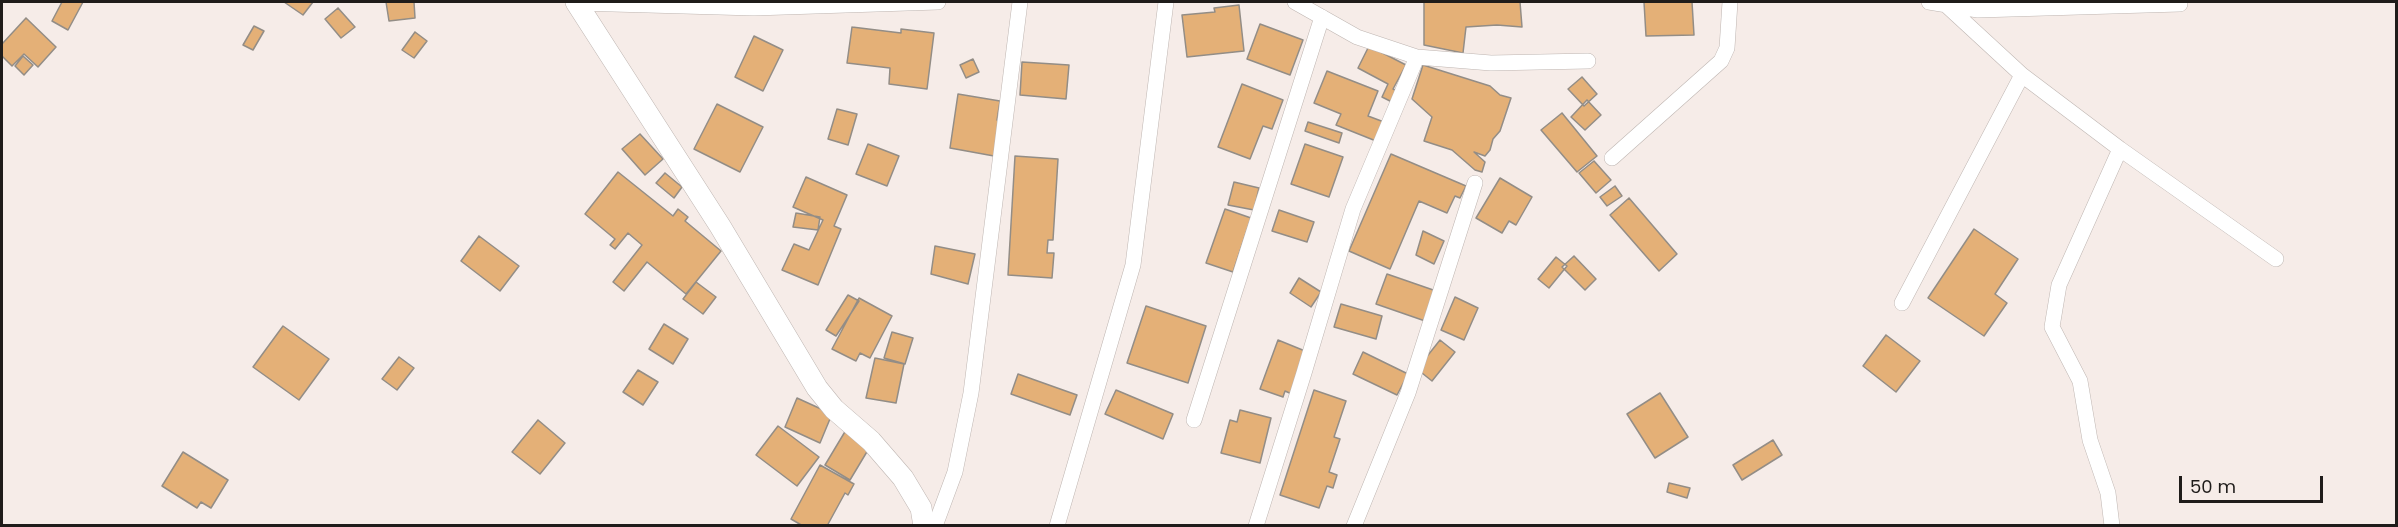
<!DOCTYPE html>
<html>
<head>
<meta charset="utf-8">
<style>
	body { margin:0 }
	#map { position:relative; width:2398px; height:527px; overflow:hidden; background:#f6ece8; font-family:Poppins,sans-serif }
	canvas { display:block }
	.frame { position:absolute; inset:0; border:3px solid #1f1c1a; pointer-events:none }
	.scale { position:absolute; left:2179px; top:476px; width:144px; height:27px; box-sizing:border-box; border:3px solid #1f1c1a; border-top:0; padding-left:8px; font-size:18px; line-height:21px; white-space:nowrap; color:#1f1c1a; -webkit-text-stroke:4px #f6ece8; paint-order:stroke }
</style>
</head>
<body>
<div id="map">
<canvas width="2398" height="527"></canvas>
<div class="frame"></div>
<div class="scale">50 m</div>
</div>
<script>
const g = document.querySelector('canvas').getContext('2d');
g.lineJoin = 'round';
function paint(path, color) {
  g.fillStyle = color;
  g.fill(path, 'evenodd');
}
function shape(rows) {
  const path = new Path2D();
  for (const r of rows) {
    path.moveTo(r[0], r[1]);
    for (let i = 2; i < r.length; i += 2) path.lineTo(r[i], r[i + 1]);
  }
  return path;
}
function trace(path, color, width, dash) {
  g.strokeStyle = color;
  g.lineWidth = width;
  g.lineCap = dash ? 'butt' : 'round';
  g.setLineDash(dash || []);
  g.stroke(path);
}
const building = shape([
	[62,2,83,2,68,30,52,21,62,2],
	[284,2,313,2,303,15,284,2],
	[386,2,414,2,415,18,389,21,386,2],
	[1424,2,1520,2,1522,27,1497,25,1466,27,1463,53,1424,45,1424,2],
	[1644,2,1692,2,1694,35,1646,36,1644,2],
	[1239,5,1244,51,1187,57,1182,15,1215,12,1214,8,1239,5],
	[338,8,355,27,341,38,325,19,338,8],
	[26,18,56,47,38,67,24,54,12,66,2,56,2,44,26,18],
	[1260,24,1303,40,1290,75,1247,59,1260,24],
	[254,26,264,31,253,50,243,45,254,26],
	[852,27,901,33,901,29,934,33,927,89,889,84,890,68,847,63,852,27],
	[415,32,427,41,414,58,402,50,415,32],
	[754,36,783,50,763,91,735,77,754,36],
	[1369,46,1406,65,1393,89,1399,92,1394,103,1382,97,1388,84,1358,68,1369,46],
	[23,56,33,65,24,75,15,66,23,56],
	[973,59,979,72,966,78,960,65,973,59],
	[1022,62,1069,65,1066,99,1020,95,1022,62],
	[1423,65,1490,86,1500,95,1511,98,1500,131,1493,139,1490,150,1485,156,1474,152,1485,162,1482,172,1475,170,1452,150,1424,141,1432,117,1412,99,1423,65],
	[1327,71,1378,91,1368,116,1384,122,1376,141,1336,125,1341,114,1314,103,1327,71],
	[1582,77,1597,94,1584,106,1568,89,1582,77],
	[1242,84,1283,100,1272,129,1263,126,1250,159,1218,147,1242,84],
	[958,94,1000,101,997,120,1000,121,994,156,950,148,958,94],
	[1587,100,1601,115,1585,130,1571,117,1587,100],
	[717,104,763,127,740,172,694,149,717,104],
	[837,109,857,114,848,145,828,139,837,109],
	[1562,113,1597,156,1577,172,1541,130,1562,113],
	[1308,122,1342,133,1339,143,1305,131,1308,122],
	[640,134,663,159,645,175,622,149,640,134],
	[868,144,899,156,887,186,856,174,868,144],
	[1305,144,1343,157,1329,197,1291,184,1305,144],
	[1391,154,1466,186,1460,198,1455,196,1447,213,1419,201,1390,269,1349,251,1391,154],
	[1015,156,1058,159,1053,240,1048,240,1047,253,1054,253,1052,278,1008,275,1015,156],
	[1594,161,1611,180,1596,193,1579,173,1594,161],
	[618,172,673,216,678,209,688,217,685,221,721,251,686,294,647,262,624,291,613,282,642,245,628,233,615,249,610,245,615,239,585,214,618,172],
	[665,173,682,187,674,198,656,183,665,173],
	[806,177,847,195,834,226,841,229,818,285,782,270,794,244,809,250,823,220,793,207,806,177],
	[1500,178,1532,197,1516,225,1509,221,1502,233,1476,218,1500,178],
	[1234,182,1259,188,1254,210,1228,205,1234,182],
	[1615,186,1622,196,1607,206,1600,197,1615,186],
	[1629,198,1677,254,1659,271,1610,215,1629,198],
	[1225,209,1251,218,1233,272,1206,263,1225,209],
	[1279,210,1314,222,1307,242,1272,231,1279,210],
	[796,213,820,217,818,230,793,227,796,213],
	[1974,229,2018,259,1995,294,2007,303,1984,336,1928,298,1974,229],
	[1423,231,1444,241,1434,264,1416,255,1423,231],
	[479,236,519,266,500,291,461,261,479,236],
	[935,246,975,254,968,284,931,274,935,246],
	[1574,256,1596,279,1585,290,1562,267,1574,256],
	[1556,257,1567,266,1549,288,1538,279,1556,257],
	[1387,274,1439,292,1428,322,1376,304,1387,274],
	[1299,278,1321,292,1311,307,1290,293,1299,278],
	[696,282,716,297,703,314,683,299,696,282],
	[848,295,859,301,836,336,826,330,848,295],
	[1455,297,1478,308,1464,340,1441,330,1455,297],
	[859,298,892,316,870,358,860,353,856,361,832,349,859,298],
	[1341,304,1382,316,1376,339,1334,327,1341,304],
	[1146,306,1206,326,1188,383,1127,363,1146,306],
	[664,324,688,339,673,364,649,349,664,324],
	[283,326,329,359,299,400,253,367,283,326],
	[892,332,913,338,905,364,884,358,892,332],
	[1886,335,1920,361,1896,392,1863,366,1886,335],
	[1278,340,1305,351,1294,395,1285,391,1283,397,1260,389,1278,340],
	[1440,340,1455,352,1432,381,1417,369,1440,340],
	[1363,352,1408,374,1397,395,1353,374,1363,352],
	[399,357,414,368,397,390,382,379,399,357],
	[875,358,904,364,896,403,866,398,875,358],
	[638,370,658,382,643,405,623,392,638,370],
	[1018,374,1077,395,1070,415,1011,394,1018,374],
	[1116,390,1173,414,1163,439,1105,414,1116,390],
	[1314,390,1346,401,1334,437,1340,439,1329,472,1337,475,1333,488,1327,486,1319,508,1280,495,1314,390],
	[1660,393,1688,437,1655,458,1627,414,1660,393],
	[797,398,832,414,820,443,785,427,797,398],
	[1240,410,1271,418,1260,463,1221,453,1230,420,1237,422,1240,410],
	[538,420,565,443,540,474,512,452,538,420],
	[778,426,819,457,797,486,756,455,778,426],
	[846,430,871,445,850,480,825,465,846,430],
	[1773,440,1782,455,1742,480,1733,465,1773,440],
	[183,452,228,480,211,508,201,502,197,508,162,486,183,452],
	[820,465,854,484,848,495,845,493,827,526,803,526,791,519,820,465],
	[1669,483,1690,488,1687,498,1667,492,1669,483]
]);
const street = shape([
	[1295,2,1357,37,1417,57,1491,63,1588,61],
	[1929,2,1978,10,2180,4],
	[1947,2,1945,4,2022,75,2120,149,2276,259],
	[577,3,754,8,938,2],
	[1612,158,1721,61,1727,48,1730,2],
	[1902,303,2022,75],
	[1194,420,1322,17],
	[935,526,955,472,971,393,1020,2],
	[1057,526,1133,265,1166,2],
	[1256,526,1304,373,1353,209,1417,57],
	[1354,526,1408,393,1475,183],
	[2112,526,2108,493,2090,440,2080,381,2052,327,2059,285,2120,149]
]);
const secondary = shape([
	[576,2,720,226,817,388,834,409,871,441,903,478,921,508,924,526]
]);
paint(building, '#e4b077');
trace(building, '#938d86', 1.5);
trace(street, '#beb5b1', 16);
trace(secondary, '#beb5b1', 22);
trace(street, '#fff', 15);
trace(secondary, '#fff', 21);
</script>
</body>
</html>
